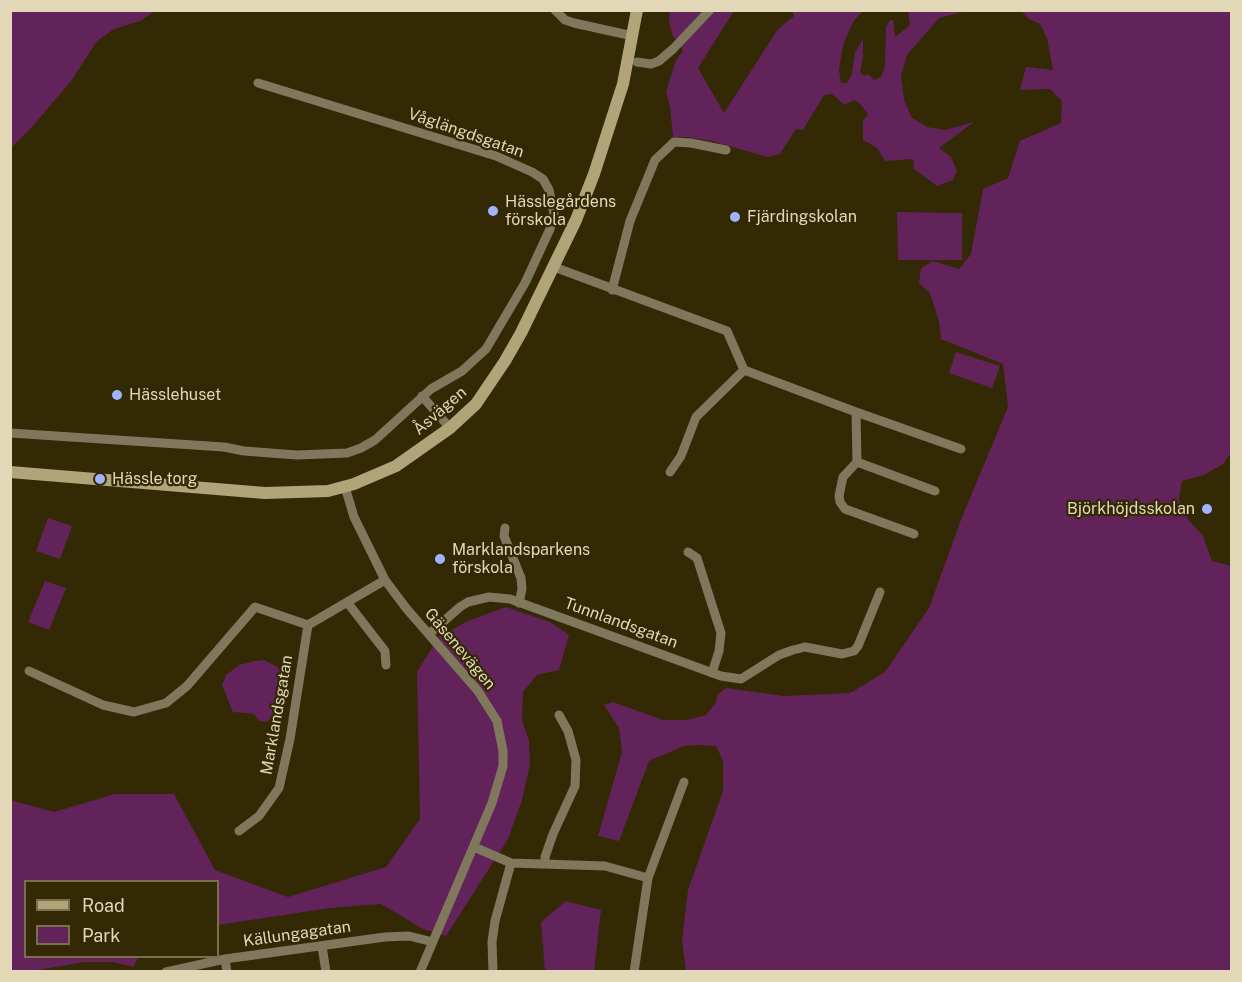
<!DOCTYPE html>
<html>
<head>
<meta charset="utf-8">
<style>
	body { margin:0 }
	#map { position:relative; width:1242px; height:982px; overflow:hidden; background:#332905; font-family:"Public Sans",sans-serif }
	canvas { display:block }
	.frame { position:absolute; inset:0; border:12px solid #e2d8b8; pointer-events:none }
	.legend { position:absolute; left:24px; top:880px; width:195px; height:78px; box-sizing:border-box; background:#332905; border:2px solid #796f4d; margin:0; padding:8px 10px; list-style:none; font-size:18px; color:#e2d8b8 }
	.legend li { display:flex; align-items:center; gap:12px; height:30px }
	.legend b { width:30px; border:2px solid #796f4d }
</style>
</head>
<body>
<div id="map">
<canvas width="1242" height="982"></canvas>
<div class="frame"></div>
<ul class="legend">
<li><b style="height:8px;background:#b1a479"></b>Road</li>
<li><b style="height:16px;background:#62225a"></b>Park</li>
</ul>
</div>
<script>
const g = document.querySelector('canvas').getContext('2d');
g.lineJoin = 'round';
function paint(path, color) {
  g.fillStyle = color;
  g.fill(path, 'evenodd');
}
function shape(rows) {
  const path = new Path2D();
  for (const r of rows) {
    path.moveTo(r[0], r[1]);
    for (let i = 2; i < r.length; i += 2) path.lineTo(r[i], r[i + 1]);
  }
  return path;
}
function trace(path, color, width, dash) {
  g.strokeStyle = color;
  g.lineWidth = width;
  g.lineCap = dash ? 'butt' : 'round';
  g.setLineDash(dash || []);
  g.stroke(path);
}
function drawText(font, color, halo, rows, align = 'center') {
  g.font = font + ' "Public Sans",sans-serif';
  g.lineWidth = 4.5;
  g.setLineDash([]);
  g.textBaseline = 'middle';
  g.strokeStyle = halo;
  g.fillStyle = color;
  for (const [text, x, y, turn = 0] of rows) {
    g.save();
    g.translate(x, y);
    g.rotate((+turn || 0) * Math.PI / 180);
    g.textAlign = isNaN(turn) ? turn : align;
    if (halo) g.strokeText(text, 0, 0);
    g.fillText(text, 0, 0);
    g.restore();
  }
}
const green = shape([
	[11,10,155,10,155,11,140,21,114,29,97,41,71,81,32,127,11,148],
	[670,11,734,11,698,68,724,113,778,29,794,16,792,11,863,11,853,22,843,45,839,70,841,83,847,83,852,74,855,52,863,38,863,57,860,73,865,76,868,74,874,80,881,77,885,67,886,27,890,20,893,20,895,37,910,25,908,11,966,11,939,18,907,55,901,76,904,100,912,118,927,127,945,130,974,122,939,148,951,157,957,171,953,180,937,186,914,169,913,159,885,161,877,148,863,140,863,121,868,114,860,104,854,100,844,105,832,94,824,95,803,130,796,129,780,154,767,157,712,141,687,137,673,137,670,107,666,92,676,60,683,51,672,34,669,21],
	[1021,11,1231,11,1231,453,1223,464,1204,475,1182,481,1179,499,1188,519,1203,536,1212,561,1231,566,1231,971,686,971,682,941,688,890,723,791,723,761,716,746,698,745,684,746,649,761,619,841,598,836,622,752,619,728,604,705,613,702,663,720,686,720,706,715,716,702,718,694,726,688,784,696,850,693,885,672,929,608,962,517,1008,407,1003,364,941,339,939,322,932,299,929,292,919,283,921,268,933,261,959,269,971,254,983,189,1008,178,1020,141,1061,123,1062,101,1050,89,1020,90,1026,67,1053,70,1047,38,1040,24,1029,19],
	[897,212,962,213,962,260,898,260],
	[956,352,1000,366,992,388,949,373],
	[48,518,72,526,60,559,36,551],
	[45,581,66,588,49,630,28,622],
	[506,607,550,622,569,635,559,670,537,675,523,692,522,720,529,741,530,764,522,800,508,839,446,936,423,929,381,904,330,908,218,925,218,882,26,882,26,956,138,957,134,967,113,962,85,962,38,970,37,971,11,971,10,800,54,812,115,794,174,794,215,870,288,897,386,867,420,819,417,672,439,637,468,621],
	[264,660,278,667,288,683,286,697,281,707,267,722,259,721,254,714,233,712,222,685,226,675,239,665,254,661],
	[566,901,601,910,594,971,545,971,541,922]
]);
const street = shape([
	[555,10,565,20,574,23,633,36],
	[637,62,651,64,659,61,673,49,710,10],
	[554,267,727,331,744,370,856,412,857,462,843,477,839,496,840,502,845,509,914,534],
	[612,290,630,221,655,160,674,142,691,143,726,150],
	[422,396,450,428],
	[856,412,961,449],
	[10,433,224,447,244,451,297,455,347,453,361,448,375,440,431,389,462,371,486,349,525,283,550,229,554,214,549,190,543,179,532,172,496,156,258,83],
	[857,462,935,491],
	[670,472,681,456,696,417,744,370],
	[345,487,354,517,385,580,406,608,478,691,497,721,503,751,503,766,492,803,420,972],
	[505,528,504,536,521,578,522,589,519,603],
	[688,552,697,558,721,633,719,651,712,673],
	[347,602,385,651,386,665],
	[429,634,460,607,468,602,489,597,510,599,721,676,741,679,779,655,793,650,805,647,842,654,854,651,858,646,880,592],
	[29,671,103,705,134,712,166,703,187,686,255,607,308,625,385,580],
	[239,831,259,816,279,788,290,739,308,625],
	[474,847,511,863,605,866,648,878,634,972],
	[545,863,545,857,553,834,575,786,576,760,568,731,559,715],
	[648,878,684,782],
	[322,946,326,972],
	[225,959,227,972],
	[166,972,225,959,385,937,409,936,433,942],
	[493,972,492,942,495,921,511,863]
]);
const secondary = shape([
	[10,472,265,493,328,491,354,484,396,466,450,428,476,404,505,361,521,333,576,220,594,174,623,84,637,10]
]);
const markers = [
	[493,211,6,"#a0b3fd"],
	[735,217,6,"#a0b3fd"],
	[117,395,6,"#a0b3fd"],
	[100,479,6,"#a0b3fd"],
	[1207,509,6,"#a0b3fd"],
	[440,559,6,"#a0b3fd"]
];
const streetNames = [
	["Våglängdsgatan",466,133,19],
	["Åsvägen",440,411,-41],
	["Tunnlandsgatan",621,623,20],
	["Gäsenevägen",460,649,50],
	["Marklandsgatan",277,715,-80],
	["Källungagatan",297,934,-8]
];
const poiNames = [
	["Hässlegårdens",505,202],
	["förskola",505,220],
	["Fjärdingskolan",747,217],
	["Hässlehuset",129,395],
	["Hässle torg",112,479],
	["Björkhöjdsskolan",1195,509,"right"],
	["Marklandsparkens",452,550],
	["förskola",452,568]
];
paint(green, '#62225a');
trace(street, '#80785d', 9);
trace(secondary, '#b1a479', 12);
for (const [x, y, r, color] of markers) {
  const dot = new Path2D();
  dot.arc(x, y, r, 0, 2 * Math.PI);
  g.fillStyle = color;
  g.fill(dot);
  trace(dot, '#332905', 2);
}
drawText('16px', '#e2d8b8', '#332905', streetNames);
drawText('16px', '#e2d8b8', '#332905', poiNames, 'left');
</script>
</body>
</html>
